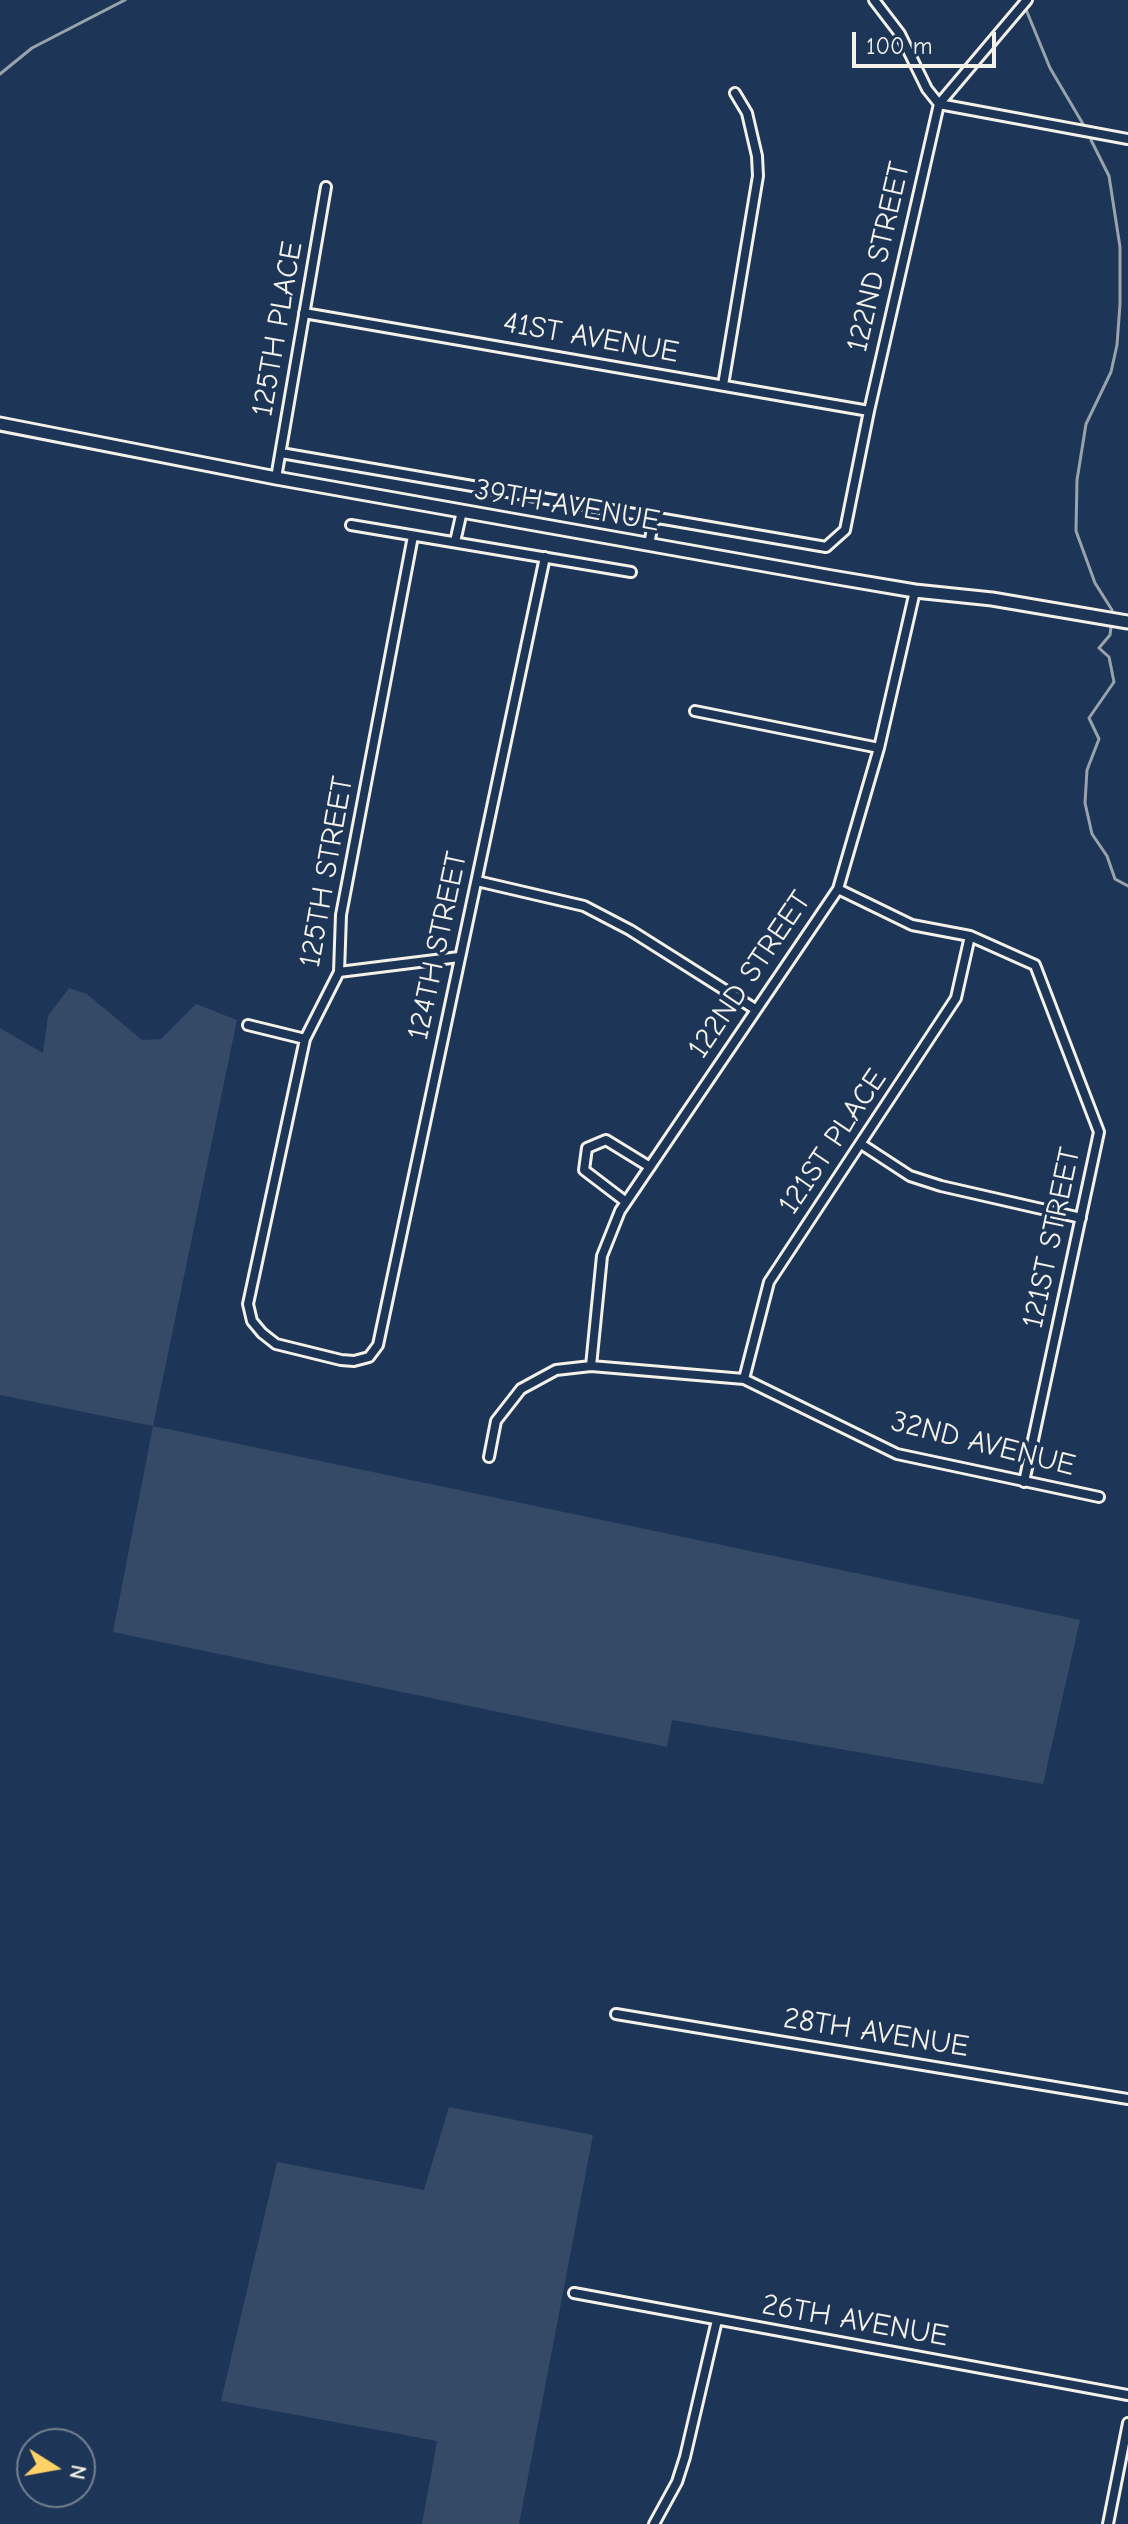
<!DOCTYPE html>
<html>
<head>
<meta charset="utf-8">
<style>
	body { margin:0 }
	#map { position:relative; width:1128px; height:2524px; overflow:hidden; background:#1d3557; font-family:"Comic Neue",sans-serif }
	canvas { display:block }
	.north { position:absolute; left:16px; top:2428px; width:80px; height:80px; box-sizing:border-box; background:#1d3557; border:2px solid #738091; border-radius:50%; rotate:101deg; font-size:22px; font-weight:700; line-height:32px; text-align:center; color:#f4f1e8 }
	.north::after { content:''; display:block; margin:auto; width:28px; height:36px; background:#ffd166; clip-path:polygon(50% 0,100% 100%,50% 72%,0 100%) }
	.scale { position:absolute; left:852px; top:32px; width:144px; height:36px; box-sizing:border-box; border:4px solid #f4f1e8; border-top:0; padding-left:10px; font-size:24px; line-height:28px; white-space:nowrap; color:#f4f1e8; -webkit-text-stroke:6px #1d3557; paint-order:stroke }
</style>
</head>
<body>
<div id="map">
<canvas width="1128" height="2524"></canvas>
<div class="north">N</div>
<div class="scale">100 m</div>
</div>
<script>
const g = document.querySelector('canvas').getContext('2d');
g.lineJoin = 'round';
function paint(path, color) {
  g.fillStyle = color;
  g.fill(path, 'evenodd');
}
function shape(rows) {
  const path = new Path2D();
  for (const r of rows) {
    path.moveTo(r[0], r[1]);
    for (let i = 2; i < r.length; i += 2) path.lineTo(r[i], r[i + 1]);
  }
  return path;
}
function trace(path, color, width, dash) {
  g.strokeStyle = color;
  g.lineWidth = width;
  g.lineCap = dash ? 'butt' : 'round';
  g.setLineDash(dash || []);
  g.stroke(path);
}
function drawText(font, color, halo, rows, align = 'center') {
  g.font = font + ' "Comic Neue",sans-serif';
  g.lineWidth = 7;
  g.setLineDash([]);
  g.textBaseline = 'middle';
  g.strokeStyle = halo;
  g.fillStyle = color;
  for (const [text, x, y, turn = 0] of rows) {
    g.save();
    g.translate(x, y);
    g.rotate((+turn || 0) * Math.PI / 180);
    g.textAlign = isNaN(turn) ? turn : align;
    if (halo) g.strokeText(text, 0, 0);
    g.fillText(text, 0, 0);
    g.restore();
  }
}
const green = shape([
	[69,988,87,994,142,1040,161,1039,196,1004,237,1020,153,1426,1080,1620,1043,1784,672,1720,667,1747,113,1632,153,1426,0,1395,0,1028,43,1053,48,1016],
	[449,2107,593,2135,519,2524,422,2524,437,2441,221,2401,277,2162,424,2190]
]);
const stream = shape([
	[1025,7,1050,68,1083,124],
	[0,74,32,48,125,0],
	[1091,140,1109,176,1120,247,1120,304,1117,345,1111,372,1086,424,1077,480,1076,531,1095,583,1112,610],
	[1111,627,1110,635,1099,648,1109,657,1114,682,1089,718,1099,739,1087,770,1085,803,1092,834,1107,856,1115,879,1128,886]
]);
const minor = shape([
	[874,0,900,34,927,89,939,104,1128,139],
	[304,313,869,411],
	[723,385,758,176,757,156,747,113,735,93],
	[281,453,826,547,845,530,869,411,939,104,1027,0],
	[276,478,326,187],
	[351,525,631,572],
	[413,536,341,915,339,972,305,1039,248,1304,252,1321,262,1333,276,1344,341,1360,354,1361,369,1357,378,1345,545,557],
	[455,542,462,511],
	[649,545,654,517],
	[695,711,879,748],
	[477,881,584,906,630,930,755,1009],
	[838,889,912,925,970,936,1035,965,1099,1132,1024,1482],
	[339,972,459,957],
	[248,1025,305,1039],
	[861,1144,910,1176,941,1186,1081,1218],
	[626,1202,584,1170,587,1148,606,1140,650,1167],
	[591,1366,602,1256,620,1211,838,889,879,748,915,591],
	[744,1379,769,1282,956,998,970,936],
	[489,1457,496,1421,521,1389,556,1370,591,1366,744,1379,897,1454,1099,1497],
	[616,2014,1128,2099],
	[574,2293,1128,2395],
	[654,2524,677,2482,685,2457,717,2320],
	[1108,2524,1128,2423]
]);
const secondary = shape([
	[0,424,276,478,832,577,915,591,992,599,1128,622]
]);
const streetNames = [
	["122ND STREET",879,257,-77],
	["125TH PLACE",278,329,-80],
	["41ST AVENUE",591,338,10],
	["39TH AVENUE",567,506,10],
	["125TH STREET",327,872,-80],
	["124TH STREET",438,946,-78],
	["122ND STREET",750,975,-56],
	["121ST PLACE",833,1142,-56],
	["121ST STREET",1052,1238,-78],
	["32ND AVENUE",983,1444,14],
	["28TH AVENUE",876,2033,9],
	["26TH AVENUE",855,2321,10]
];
paint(green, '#354a67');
trace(stream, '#9aa2ab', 3);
trace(minor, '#f4f1e8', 14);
trace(secondary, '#f4f1e8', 17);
trace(minor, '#1d3557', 8);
trace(secondary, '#1d3557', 11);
drawText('30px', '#f4f1e8', '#1d3557', streetNames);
</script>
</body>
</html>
